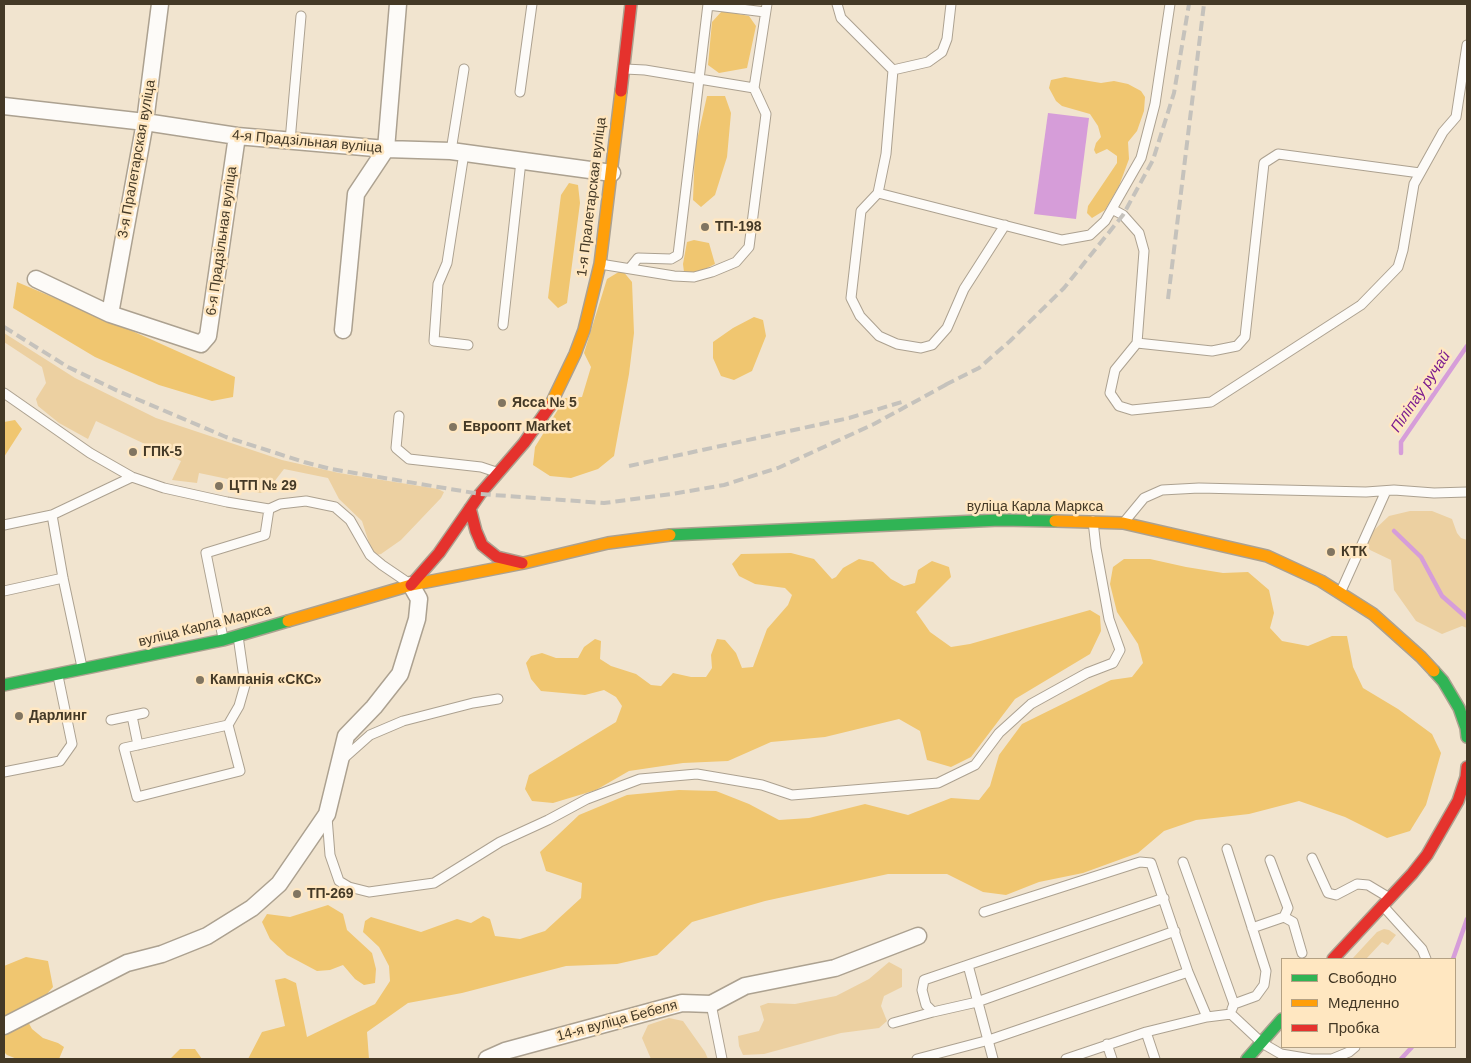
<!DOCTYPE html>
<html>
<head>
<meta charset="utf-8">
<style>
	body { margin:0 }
	#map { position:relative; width:1471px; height:1063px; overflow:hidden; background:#f1e4cf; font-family:Arial,sans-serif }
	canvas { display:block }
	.frame { position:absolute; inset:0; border:5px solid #443926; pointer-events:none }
	.legend { position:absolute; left:1281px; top:958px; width:175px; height:90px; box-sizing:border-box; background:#ffe7c1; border:1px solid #b4a183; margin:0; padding:6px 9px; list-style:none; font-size:15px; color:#443926 }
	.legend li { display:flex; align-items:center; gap:10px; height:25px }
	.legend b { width:25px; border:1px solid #b4a183 }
</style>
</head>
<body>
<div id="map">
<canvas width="1471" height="1063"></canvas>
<div class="frame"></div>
<ul class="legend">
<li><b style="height:6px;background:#30b455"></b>Свободно</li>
<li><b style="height:6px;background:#ff9f0a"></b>Медленно</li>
<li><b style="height:6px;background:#e5322d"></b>Пробка</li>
</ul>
</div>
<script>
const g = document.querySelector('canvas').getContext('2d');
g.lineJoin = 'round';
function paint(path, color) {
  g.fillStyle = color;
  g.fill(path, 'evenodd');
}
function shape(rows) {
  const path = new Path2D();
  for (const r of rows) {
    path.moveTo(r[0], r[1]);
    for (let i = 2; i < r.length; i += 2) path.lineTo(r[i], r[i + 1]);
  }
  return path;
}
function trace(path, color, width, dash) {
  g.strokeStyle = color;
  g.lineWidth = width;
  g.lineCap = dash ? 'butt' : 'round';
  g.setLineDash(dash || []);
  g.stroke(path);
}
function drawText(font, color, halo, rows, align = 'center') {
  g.font = font + ' Arial,sans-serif';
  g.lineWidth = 5;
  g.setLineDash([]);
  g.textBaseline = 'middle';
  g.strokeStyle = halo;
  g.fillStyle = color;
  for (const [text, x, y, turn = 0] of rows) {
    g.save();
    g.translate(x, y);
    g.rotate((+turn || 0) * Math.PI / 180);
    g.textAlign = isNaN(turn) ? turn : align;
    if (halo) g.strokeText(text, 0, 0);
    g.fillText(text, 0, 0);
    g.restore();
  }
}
const green = shape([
	[4,333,75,378,156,418,282,460,339,473,438,489,444,492,441,498,401,540,381,554,376,555,371,549,362,521,339,499,328,478,284,469,267,491,260,493,246,489,242,486,242,482,199,473,197,483,172,480,181,461,96,421,88,439,59,423,38,406,36,399,46,383,42,367,4,342],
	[1410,511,1432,511,1452,519,1457,533,1461,538,1467,540,1467,628,1462,626,1442,634,1416,621,1394,590,1391,560,1370,550,1366,544,1373,531,1389,516],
	[1384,929,1389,930,1396,935,1388,945,1382,942,1366,959,1352,959,1377,932],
	[889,962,902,969,902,987,884,996,881,1006,887,1021,879,1028,841,1033,764,1054,743,1055,739,1046,738,1036,759,1031,764,1020,760,1006,768,1003,795,1004,836,996,869,979],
	[669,1018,683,1021,705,1052,708,1059,651,1059,642,1038,648,1025]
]);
const forest = shape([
	[722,11,749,16,756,26,747,68,719,73,708,65,712,22],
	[1065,77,1101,83,1114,81,1128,84,1141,91,1145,97,1144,111,1137,131,1128,142,1129,159,1119,186,1105,210,1092,218,1087,213,1088,206,1117,163,1117,156,1107,149,1096,154,1094,150,1096,143,1101,137,1098,126,1090,114,1062,106,1056,101,1049,88,1051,80],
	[707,96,725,96,731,113,727,157,715,195,701,207,693,200,695,149],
	[569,183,578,185,580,203,567,303,558,308,548,298,561,195],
	[694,240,709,243,715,264,699,272,684,272,683,264,687,242],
	[622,270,632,282,634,333,629,374,614,456,598,469,571,478,550,476,533,465,535,447,565,398,582,397,591,367,584,353,607,279],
	[17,282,121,326,235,377,233,397,212,401,159,385,95,357,13,308],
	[754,317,763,320,766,336,752,371,734,380,721,376,713,358,713,342,733,328],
	[15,420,22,429,4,457,4,422],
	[791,553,814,559,832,579,836,577,843,568,859,559,873,562,891,579,904,586,915,583,918,570,932,561,949,567,951,577,916,612,930,632,951,647,970,644,1090,610,1100,616,1101,631,1090,654,1015,699,971,757,951,767,927,760,920,731,899,719,825,737,771,742,728,761,683,763,629,771,596,790,553,803,532,801,525,789,529,775,616,722,622,706,616,697,604,690,585,695,541,691,531,679,526,663,531,656,542,653,556,658,578,658,584,647,595,639,601,641,600,659,611,666,636,674,651,685,661,686,673,673,691,677,706,677,712,668,711,655,717,639,725,640,736,653,742,668,753,667,767,629,788,605,792,595,785,588,755,584,739,576,732,564,741,554],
	[1124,559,1150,559,1186,567,1223,573,1248,572,1269,590,1274,613,1270,628,1282,641,1308,646,1332,636,1347,636,1353,667,1363,688,1398,709,1432,734,1441,753,1426,805,1410,831,1387,838,1345,817,1299,801,1249,814,1196,820,1164,831,1138,853,1083,873,1039,882,1006,895,983,892,947,874,888,874,765,901,692,922,657,955,617,964,566,966,462,993,408,1003,367,1032,369,1059,248,1059,262,1032,285,1026,275,980,285,978,296,983,307,1037,375,1004,390,981,389,966,379,947,363,932,365,921,371,917,421,932,457,919,471,923,483,916,490,919,495,936,520,939,545,931,581,898,582,883,546,871,540,852,579,815,627,795,679,790,716,791,749,804,779,820,809,818,865,804,908,815,951,798,979,800,990,786,999,755,1022,724,1111,680,1132,677,1143,663,1138,644,1117,612,1110,584,1113,567],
	[328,905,343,914,347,930,372,953,376,969,375,983,364,985,355,979,343,965,330,970,317,971,287,955,270,939,262,922,267,914,290,917],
	[26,957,48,961,53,987,26,1018,32,1029,43,1038,58,1043,64,1047,59,1059,17,1059,7,1055,4,1052,4,966],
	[180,1049,195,1049,202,1059,170,1059]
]);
const water = shape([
	[1048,113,1089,118,1076,219,1034,214]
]);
const stream = shape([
	[1401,453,1401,442,1467,346],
	[1394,531,1421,557,1442,596,1467,618],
	[1453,959,1467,919],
	[1401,1059,1412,1047]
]);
const lane = shape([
	[837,4,841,18,893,70,886,154,878,193,1062,240,1090,235,1105,221,1141,158,1155,104,1170,4],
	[708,5,765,12],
	[625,69,645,70,754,88,767,4],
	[893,70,928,62,942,52,947,39,951,4],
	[520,92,532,4],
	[290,141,301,16],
	[451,151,464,69],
	[464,153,447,263,438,284,434,341,468,345],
	[878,193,861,211,851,298,860,316,879,336,897,344,921,348,932,345,947,328,964,289,1005,225],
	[1112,209,1123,215,1139,233,1144,251,1137,343,1115,370,1110,393,1119,406,1132,410,1211,402,1361,305,1398,267,1403,250,1414,184,1443,132,1456,117,1467,45],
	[600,264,674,276,694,277,712,272,736,262,749,247,766,114,754,88],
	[630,268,638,258,671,259,678,255,708,4],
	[503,325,521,161],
	[1137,343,1212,351,1237,346,1245,337,1264,163,1278,154,1420,173],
	[4,393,90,453,132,477,164,488,227,502,269,509],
	[399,416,396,448,409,459,481,467,496,472],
	[52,515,63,578,82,667],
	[1125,521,1144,498,1162,490,1199,488,1366,492,1394,490,1434,493,1467,492],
	[4,525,52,515,132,477],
	[4,591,63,578],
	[1341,591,1386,491],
	[223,638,206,553,265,535,269,509,280,504,306,501,335,507,350,520,370,555,382,565,407,582],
	[132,716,138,745],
	[111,720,144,713],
	[228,725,124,748,137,797,240,771,228,725,239,706,245,685,238,636],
	[343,759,370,735,403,721,473,703,498,699],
	[4,772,60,761,72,744,58,676],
	[327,817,330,855,339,881,349,887,369,892,434,883,500,842,548,820,587,799,640,779,697,774,762,785,792,795,938,783,975,765,999,733,1031,704,1087,673,1113,663,1120,650,1109,619,1096,548,1093,521],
	[1227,849,1266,971,1264,985,1256,996,1234,1004],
	[1312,858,1328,893,1336,895,1357,884,1368,885,1388,897],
	[1183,862,1234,1004,1232,1009],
	[1164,898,924,980,922,990,926,1005,933,1012,977,1002,1175,931],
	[1383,906,1422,949,1426,959],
	[984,912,1140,862,1151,863,1188,972,1207,1017],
	[1284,917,1293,922,1302,953],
	[1252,928,1284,917,1288,908,1270,860],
	[968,965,993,1059],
	[711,1004,722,1059],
	[893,1023,933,1012],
	[1146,1032,1155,1059],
	[1107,1044,1112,1059],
	[917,1059,989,1040,1188,972],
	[1066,1059,1146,1032,1207,1017,1231,1014,1262,1043,1281,1054,1311,1059,1332,1059,1349,1052,1355,1047]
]);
const street = shape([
	[4,106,145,122,237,136,386,149,451,151,612,173],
	[36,279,110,314,201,344,208,336,237,136],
	[110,314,145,122,160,4],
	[343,330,356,194,386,149,398,4],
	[4,1026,127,963,162,954,207,936,252,908,279,884,327,814,346,736,374,707,400,674,417,619,419,599,411,585],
	[487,1059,505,1051,682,1003,711,1004,745,986,835,968,918,936]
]);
const fast = shape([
	[670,535,1000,520,1055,521],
	[1434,671,1443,681,1459,708,1466,728,1467,737],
	[4,685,223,640,288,621],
	[1247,1059,1282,1019]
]);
const slow = shape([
	[550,406,575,354,584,330,600,264,621,91],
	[1055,521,1123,523,1267,556,1321,581,1373,614,1421,657,1434,671],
	[288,621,411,585,524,563,608,543,670,535]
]);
const jam = shape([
	[621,91,631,4],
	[470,508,476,531,482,545,497,557,522,563],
	[411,585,439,553,480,494,524,443,550,406],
	[1333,959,1412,874,1427,855,1458,801,1466,777,1467,767]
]);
const rail = shape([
	[1168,299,1204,4],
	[4,327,68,367,118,391,226,437,304,462,331,469,480,494,604,503,672,494,724,485,778,468,874,424,951,382],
	[945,385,979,368,1010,341,1064,288,1123,215,1153,160,1174,93,1189,4],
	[629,466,849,418,905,401]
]);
const markers = [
	[705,227,5,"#817561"],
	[502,403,5,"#817561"],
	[453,427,5,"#817561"],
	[133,452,5,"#817561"],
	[219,486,5,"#817561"],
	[1331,552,5,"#817561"],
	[200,680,5,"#817561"],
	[19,716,5,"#817561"],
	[297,894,5,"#817561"]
];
const streetNames = [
	["4-я Прадзільная вуліца",307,142,5],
	["3-я Пралетарская вуліца",137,159,-80],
	["1-я Пралетарская вуліца",592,197,-83],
	["6-я Прадзільная вуліца",222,241,-82],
	["вуліца Карла Маркса",1035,507],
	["вуліца Карла Маркса",205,626,-14],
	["14-я вуліца Бебеля",617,1021,-15]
];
const poiNames = [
	["ТП-198",715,227],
	["Ясса № 5",512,403],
	["Евроопт Market",463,427],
	["ГПК-5",143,452],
	["ЦТП № 29",229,486],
	["КТК",1341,552],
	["Кампанія «СКС»",210,680],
	["Дарлинг",29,716],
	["ТП-269",307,894]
];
const waterNames = [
	["Піліпаў ручай",1421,392,-56]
];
paint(green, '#ecd0a1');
paint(forest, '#f0c670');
paint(water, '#d69dd9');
trace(stream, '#d69dd9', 4.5);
trace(lane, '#aca190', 11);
trace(street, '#aca190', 19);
trace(fast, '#aca190', 14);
trace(slow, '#aca190', 14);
trace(jam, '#aca190', 14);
trace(lane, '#fdfbf8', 9);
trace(street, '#fdfbf8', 16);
trace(fast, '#30b455', 11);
trace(slow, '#ff9f0a', 11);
trace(jam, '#e5322d', 11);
trace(rail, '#c5c2bc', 4, [10, 5]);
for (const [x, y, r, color] of markers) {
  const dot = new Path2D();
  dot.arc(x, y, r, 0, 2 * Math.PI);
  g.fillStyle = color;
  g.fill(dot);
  trace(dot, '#ffe7c1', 2);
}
drawText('14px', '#443926', '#ffe7c1', streetNames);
drawText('bold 14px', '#443926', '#ffe7c1', poiNames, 'left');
drawText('italic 15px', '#7b1c90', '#ffe7c1', waterNames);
</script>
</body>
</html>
